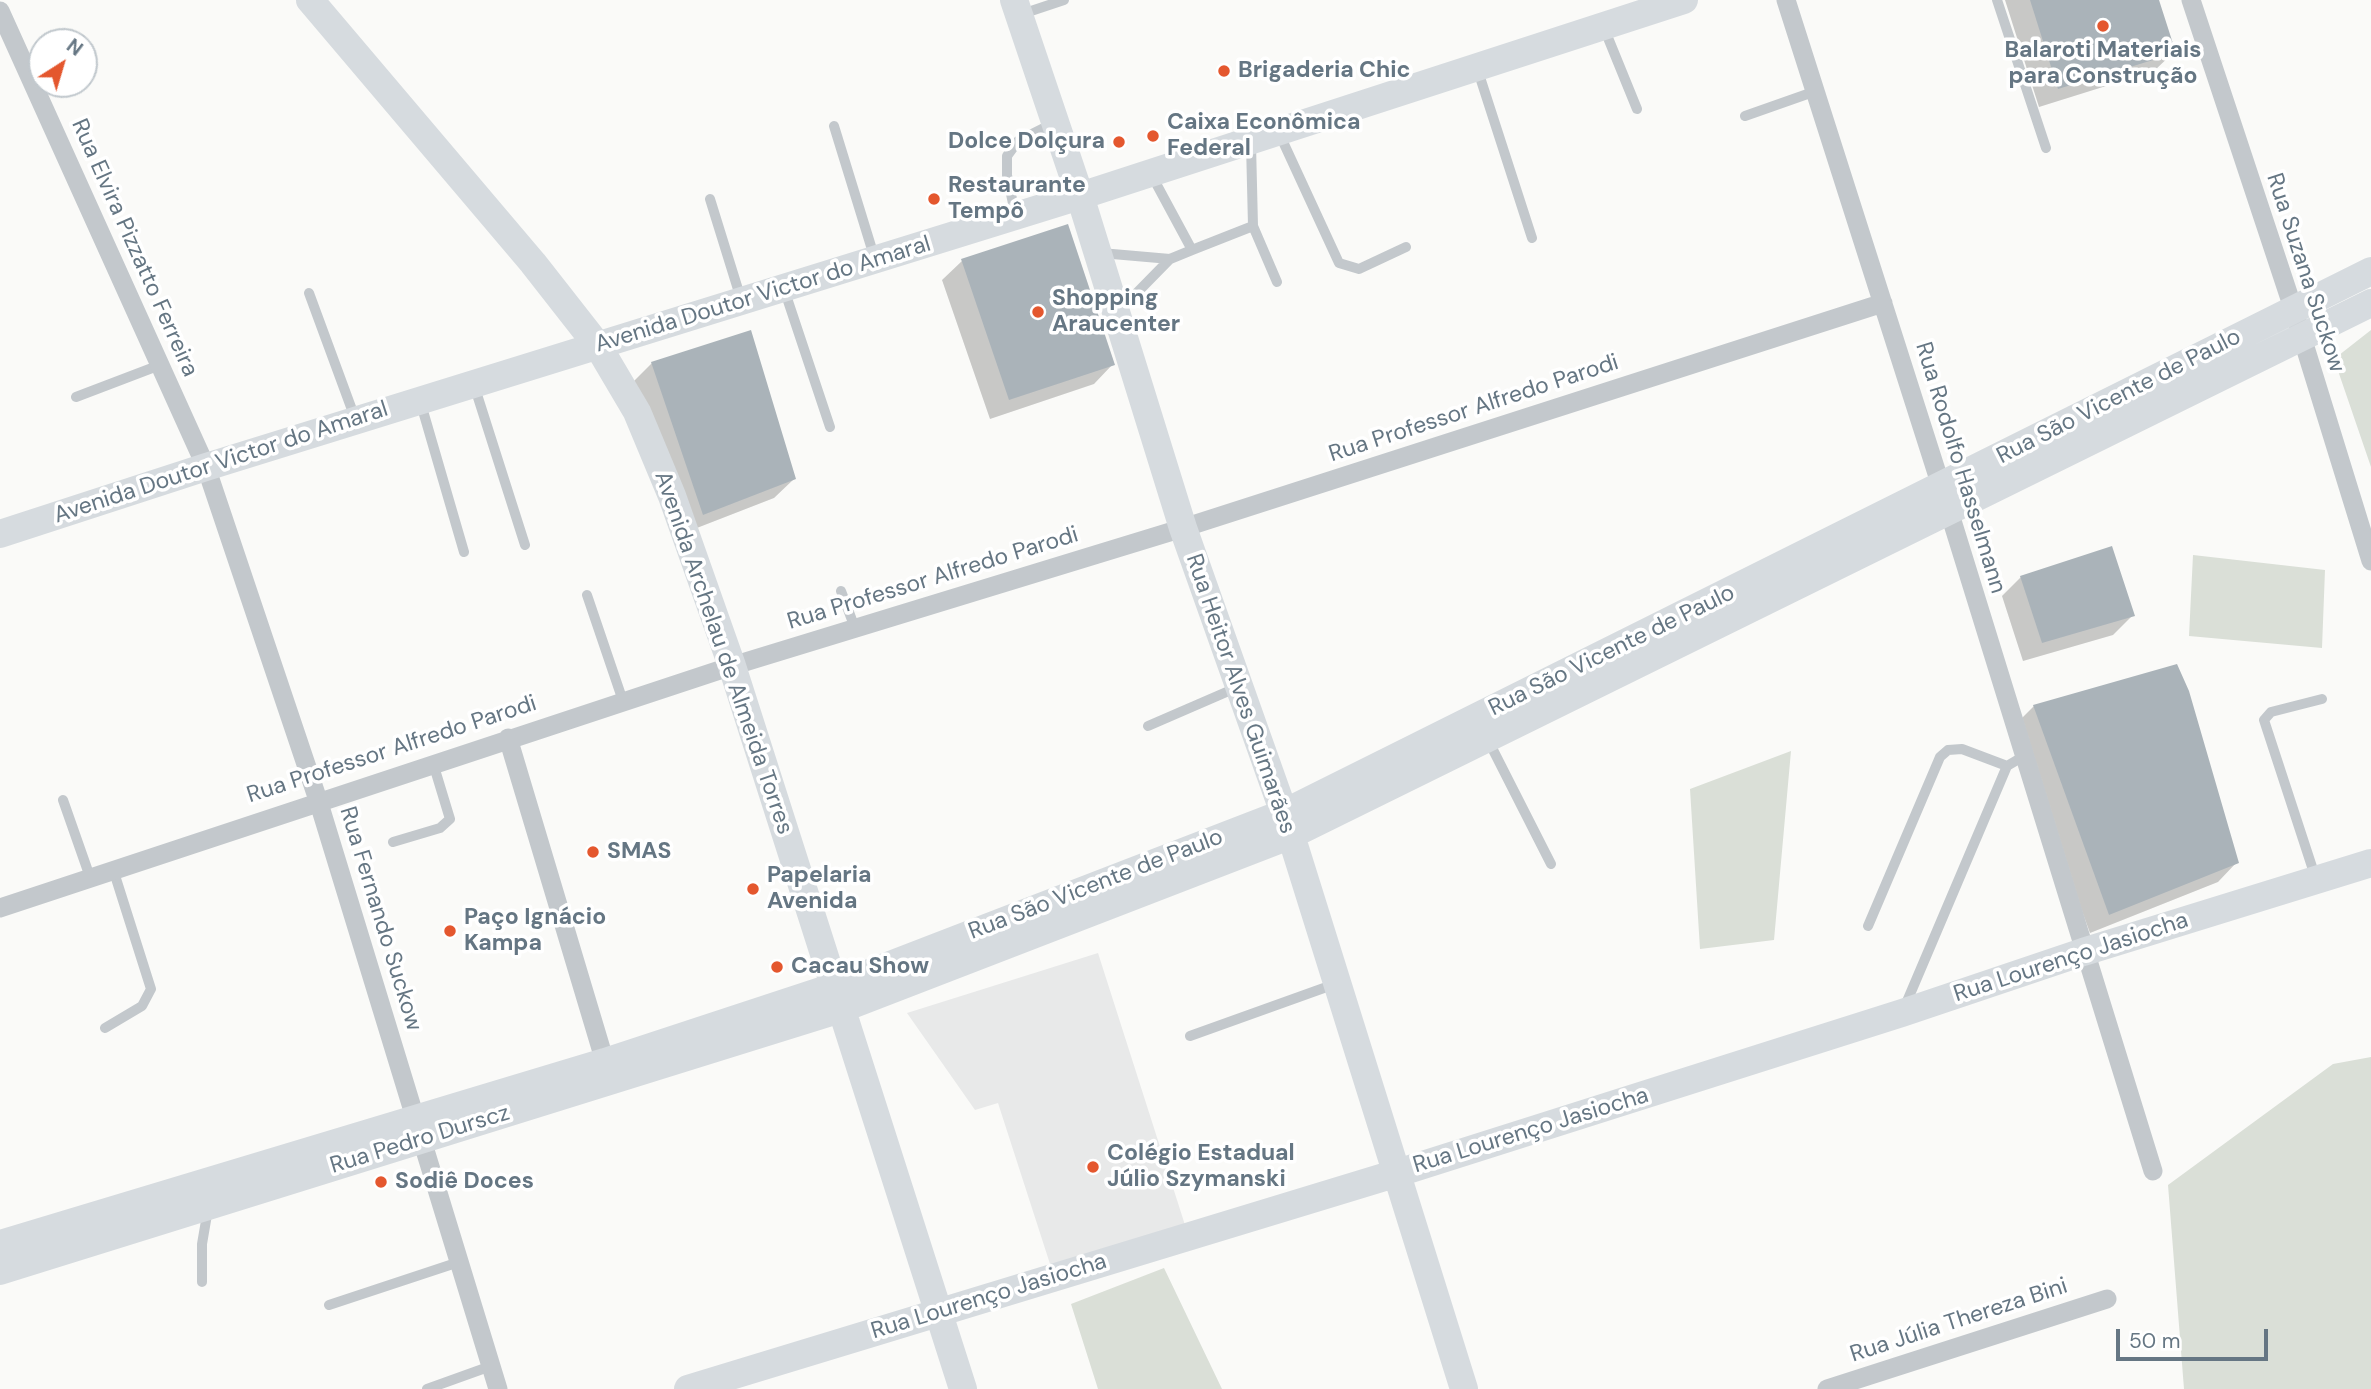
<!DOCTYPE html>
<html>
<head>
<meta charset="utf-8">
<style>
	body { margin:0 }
	#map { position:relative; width:2371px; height:1389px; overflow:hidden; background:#fafaf8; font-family:"DM Sans",sans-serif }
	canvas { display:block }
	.north { position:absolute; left:28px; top:28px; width:70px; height:70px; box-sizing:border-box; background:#fff; border:2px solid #c1c8cd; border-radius:50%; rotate:37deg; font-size:19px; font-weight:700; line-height:28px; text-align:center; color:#657683 }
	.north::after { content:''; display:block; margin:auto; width:24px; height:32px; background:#e4572e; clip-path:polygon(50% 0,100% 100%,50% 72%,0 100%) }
	.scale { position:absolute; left:2116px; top:1329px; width:152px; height:32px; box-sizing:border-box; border:4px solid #657683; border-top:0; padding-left:9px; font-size:21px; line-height:24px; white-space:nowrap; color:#657683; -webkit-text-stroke:5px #fff; paint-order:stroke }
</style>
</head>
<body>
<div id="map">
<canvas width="2371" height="1389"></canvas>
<div class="north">N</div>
<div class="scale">50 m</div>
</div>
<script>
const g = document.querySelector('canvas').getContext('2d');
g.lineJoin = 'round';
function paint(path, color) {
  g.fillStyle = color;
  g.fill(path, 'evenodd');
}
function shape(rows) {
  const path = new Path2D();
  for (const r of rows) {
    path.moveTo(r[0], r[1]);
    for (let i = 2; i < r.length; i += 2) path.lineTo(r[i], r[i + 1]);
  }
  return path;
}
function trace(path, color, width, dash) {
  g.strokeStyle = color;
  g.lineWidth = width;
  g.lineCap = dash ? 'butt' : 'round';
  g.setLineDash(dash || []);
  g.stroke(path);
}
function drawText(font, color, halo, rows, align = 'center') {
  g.font = font + ' "DM Sans",sans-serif';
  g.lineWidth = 7;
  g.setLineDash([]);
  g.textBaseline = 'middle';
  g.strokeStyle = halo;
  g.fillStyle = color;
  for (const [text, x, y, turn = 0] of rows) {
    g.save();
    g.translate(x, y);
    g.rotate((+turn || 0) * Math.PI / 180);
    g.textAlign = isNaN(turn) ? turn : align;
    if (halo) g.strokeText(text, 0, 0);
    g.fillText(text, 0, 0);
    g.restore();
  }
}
const built = shape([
	[1098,953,1185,1225,1051,1267,998,1103,975,1110,907,1013]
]);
const green = shape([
	[2371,330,2371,467,2334,359],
	[2193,555,2325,570,2322,648,2189,636],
	[1791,751,1774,940,1700,949,1690,789],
	[2371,1057,2371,1389,2184,1389,2168,1185,2333,1064],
	[1164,1268,1222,1389,1098,1389,1071,1304]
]);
const shadow = shape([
	[2005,0,2157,0,2174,52,2154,71,2039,107],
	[962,261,1113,364,1094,384,990,419,942,280],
	[652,363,794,479,774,498,684,533,632,383],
	[2021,577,2133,615,2113,635,2023,661,2002,596],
	[2034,706,2237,862,2218,882,2090,933,2014,726]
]);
const building = shape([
	[2030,0,2159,0,2176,53,2058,89],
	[1068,224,1115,365,1009,400,961,259],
	[751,330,796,479,703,515,651,362],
	[2112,546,2135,616,2042,643,2020,576],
	[2177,664,2189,691,2239,863,2109,915,2033,705]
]);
const lane = shape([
	[1997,0,2046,148],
	[1022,14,1064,0],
	[1604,28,1637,109],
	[1478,71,1532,238],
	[1745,116,1816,91],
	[834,126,874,256],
	[1279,133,1339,263,1359,269,1406,247],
	[1151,174,1192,250,1253,226,1251,144],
	[710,199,741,299],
	[1015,213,1007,175,1007,156,1018,141,1052,124],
	[1253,226,1277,282],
	[1101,253,1170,259],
	[785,292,830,427],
	[309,293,355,418],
	[1119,311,1170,259,1192,250],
	[474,385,525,545],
	[76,397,160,365],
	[421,404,464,552],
	[841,591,855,628],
	[587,595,623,701],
	[1148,726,1238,687],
	[1488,740,1551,864],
	[63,800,90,877],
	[393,842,440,828,450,819,433,763],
	[2316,879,2264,720,2271,712,2322,699],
	[1868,926,1940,757,1948,750,1962,749,2007,766],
	[1905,1006,2007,766,2024,756],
	[105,1028,142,1006,151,989,113,869],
	[1190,1036,1335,984],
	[202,1282,202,1244,208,1209],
	[329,1305,459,1262],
	[427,1389,491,1366]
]);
const street = shape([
	[1786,0,1949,511,2153,1171],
	[2191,0,2293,308,2371,561],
	[0,11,206,467,318,800,498,1389],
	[508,738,608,1072],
	[0,908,732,666,1183,528,1883,303],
	[1827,1389,2107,1299]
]);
const secondary = shape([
	[310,0,533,263,598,346,637,412,672,496,732,666,963,1389],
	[1014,0,1080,196,1183,528,1284,813,1464,1389],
	[0,534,206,467,1080,196,1684,0],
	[0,1244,605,1062,833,987,1284,813,2371,271],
	[0,1271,841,1009,1289,836,2371,303],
	[688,1389,1404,1171,1902,1013,2083,952,2371,863]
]);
const markers = [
	[2103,26,7,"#e4572e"],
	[1224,71,7,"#e4572e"],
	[1153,136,7,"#e4572e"],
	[1119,142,7,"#e4572e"],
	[934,199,7,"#e4572e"],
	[1038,312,7,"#e4572e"],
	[593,852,7,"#e4572e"],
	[753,889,7,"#e4572e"],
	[450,931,7,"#e4572e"],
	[777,967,7,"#e4572e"],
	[1093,1167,7,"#e4572e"],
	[381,1182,7,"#e4572e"]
];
const poiNames = [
	["Balaroti Materiais",2103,51,"center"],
	["para Construção",2103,77,"center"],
	["Brigaderia Chic",1238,71],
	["Caixa Econômica",1167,123],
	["Federal",1167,149],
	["Dolce Dolçura",1105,142,"right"],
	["Restaurante",948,186],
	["Tempô",948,212],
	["Shopping",1052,299],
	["Araucenter",1052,325],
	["SMAS",607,852],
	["Papelaria",767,876],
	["Avenida",767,902],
	["Paço Ignácio",464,918],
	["Kampa",464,944],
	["Cacau Show",791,967],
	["Colégio Estadual",1107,1154],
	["Júlio Szymanski",1107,1180],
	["Sodiê Doces",395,1182]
];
const streetNames = [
	["Rua Elvira Pizzatto Ferreira",134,248,66],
	["Rua Suzana Suckow",2305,273,72],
	["Avenida Doutor Victor do Amaral",763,295,-17],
	["Rua São Vicente de Paulo",2119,397,-27],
	["Rua Professor Alfredo Parodi",1474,409,-18],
	["Avenida Doutor Victor do Amaral",221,463,-18],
	["Rua Rodolfo Hasselmann",1960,468,73],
	["Rua Professor Alfredo Parodi",933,579,-17],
	["Rua São Vicente de Paulo",1612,651,-26],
	["Avenida Archelau de Almeida Torres",723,653,71],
	["Rua Heitor Alves Guimarães",1240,694,71],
	["Rua Professor Alfredo Parodi",392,750,-18],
	["Rua São Vicente de Paulo",1096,885,-21],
	["Rua Fernando Suckow",380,919,73],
	["Rua Lourenço Jasiocha",2071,958,-18],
	["Rua Lourenço Jasiocha",1531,1131,-17],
	["Rua Pedro Durscz",420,1140,-17],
	["Rua Lourenço Jasiocha",989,1297,-17],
	["Rua Júlia Thereza Bini",1959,1321,-18]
];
paint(built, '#e8e9e9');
paint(green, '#dadfd7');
paint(shadow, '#0003');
paint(building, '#aab3b9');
trace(lane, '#c3c8cc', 10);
trace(street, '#c3c8cc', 19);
trace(secondary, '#d6dbdf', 28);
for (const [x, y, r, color] of markers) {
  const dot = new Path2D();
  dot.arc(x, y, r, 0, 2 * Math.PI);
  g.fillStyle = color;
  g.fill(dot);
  trace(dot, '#fff', 2.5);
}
drawText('bold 23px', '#657683', '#fff', poiNames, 'left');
drawText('23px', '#657683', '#fff', streetNames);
</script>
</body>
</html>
